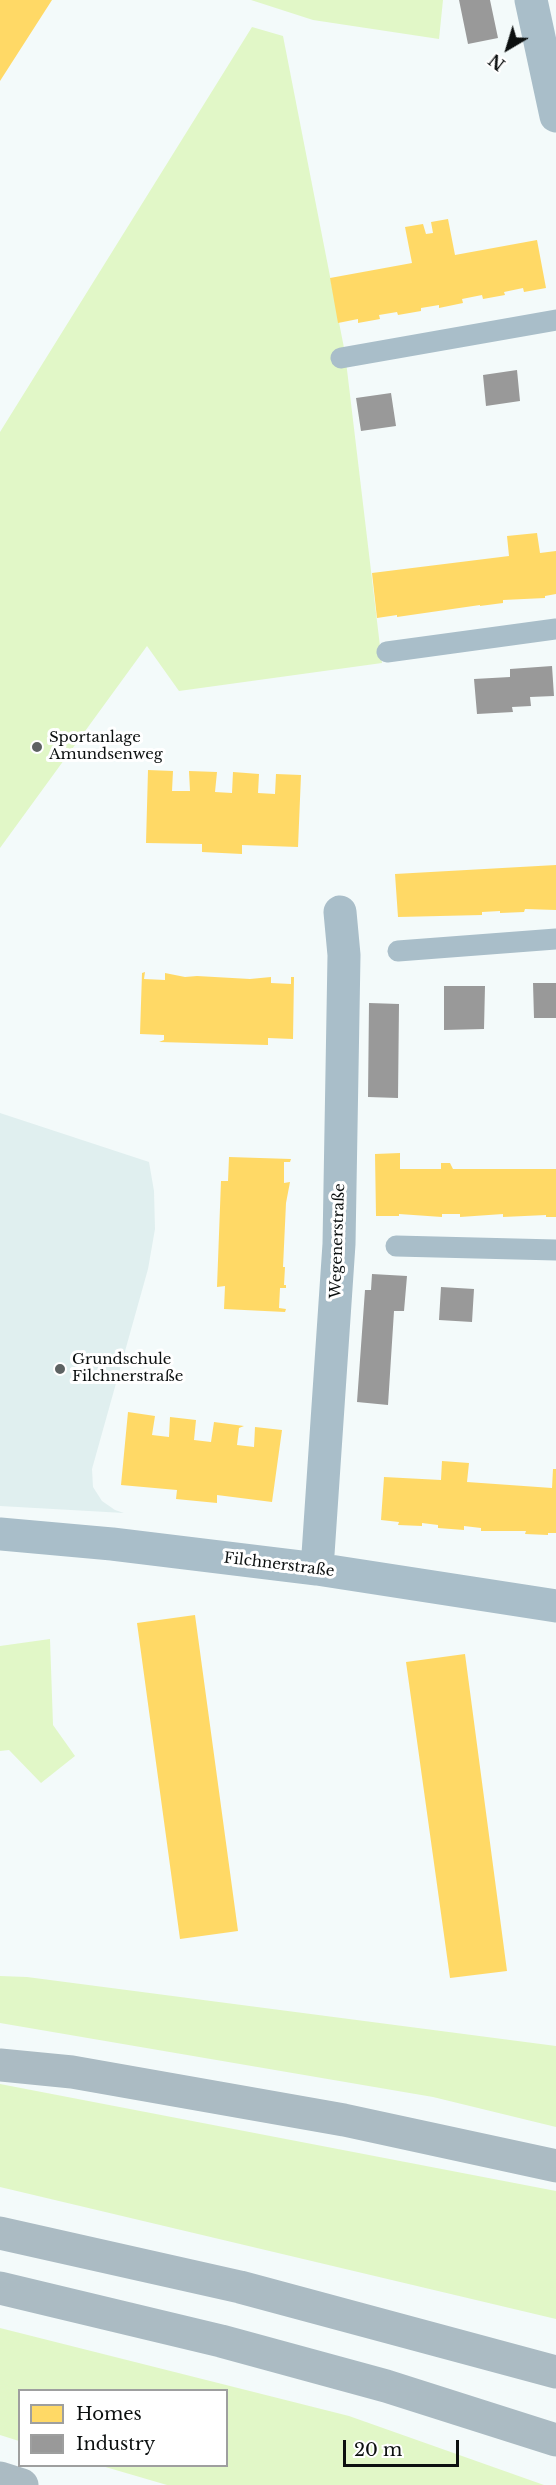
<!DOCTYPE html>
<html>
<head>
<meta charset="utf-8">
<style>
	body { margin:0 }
	#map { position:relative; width:556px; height:2485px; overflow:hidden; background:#f3fafa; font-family:"Libre Baskerville",serif }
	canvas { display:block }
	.legend { position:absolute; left:18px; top:2389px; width:210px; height:78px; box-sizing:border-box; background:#fff; border:2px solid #9e9f9f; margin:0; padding:8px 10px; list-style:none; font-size:18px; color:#0c1010 }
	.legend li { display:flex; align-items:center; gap:12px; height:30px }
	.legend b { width:30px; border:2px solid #9e9f9f }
	.north { position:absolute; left:478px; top:18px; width:60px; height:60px; -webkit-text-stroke:4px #fff; paint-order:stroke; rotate:218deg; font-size:16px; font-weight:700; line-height:24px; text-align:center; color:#0c1010 }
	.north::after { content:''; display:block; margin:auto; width:21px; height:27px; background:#0c1010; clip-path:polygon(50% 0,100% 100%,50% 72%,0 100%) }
	.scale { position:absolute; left:343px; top:2440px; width:116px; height:27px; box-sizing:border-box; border:3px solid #0c1010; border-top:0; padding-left:8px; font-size:18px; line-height:21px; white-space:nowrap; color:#0c1010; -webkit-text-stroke:4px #fff; paint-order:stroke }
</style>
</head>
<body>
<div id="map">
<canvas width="556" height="2485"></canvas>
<ul class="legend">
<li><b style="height:16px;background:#ffd966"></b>Homes</li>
<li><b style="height:16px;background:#999"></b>Industry</li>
</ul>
<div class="north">N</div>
<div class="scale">20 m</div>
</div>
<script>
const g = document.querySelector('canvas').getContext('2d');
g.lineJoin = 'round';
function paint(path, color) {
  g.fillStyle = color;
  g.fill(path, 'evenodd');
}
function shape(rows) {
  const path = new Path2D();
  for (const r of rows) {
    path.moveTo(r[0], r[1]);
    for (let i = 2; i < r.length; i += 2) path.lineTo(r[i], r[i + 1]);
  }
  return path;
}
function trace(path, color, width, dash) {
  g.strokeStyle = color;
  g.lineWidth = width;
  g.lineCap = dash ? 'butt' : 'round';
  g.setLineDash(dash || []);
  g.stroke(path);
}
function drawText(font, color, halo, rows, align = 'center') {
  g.font = font + ' "Libre Baskerville",serif';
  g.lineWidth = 6;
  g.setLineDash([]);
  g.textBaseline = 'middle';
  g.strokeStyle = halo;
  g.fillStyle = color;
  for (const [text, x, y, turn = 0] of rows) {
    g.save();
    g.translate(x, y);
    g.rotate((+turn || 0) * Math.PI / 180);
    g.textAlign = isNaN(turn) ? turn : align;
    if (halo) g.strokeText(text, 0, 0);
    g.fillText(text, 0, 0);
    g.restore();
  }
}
const built = shape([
	[0,1113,149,1162,154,1191,155,1229,148,1269,92,1469,93,1487,102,1501,115,1510,124,1513,0,1506]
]);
const green = shape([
	[251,0,443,0,439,39,313,20],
	[252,27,283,36,345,353,382,663,179,691,147,646,0,848,0,432],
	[50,1639,53,1725,75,1756,41,1783,9,1750,0,1751,0,1646],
	[0,1976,27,1977,556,2046,556,2127,433,2097,0,2023],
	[0,2084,556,2191,556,2319,0,2187],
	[0,2328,349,2416,544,2485,167,2485,102,2466,226,2466,226,2390,20,2390,19,2441,0,2435]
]);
const homes = shape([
	[0,0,52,0,0,81],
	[448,219,455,255,537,240,546,288,524,292,523,288,504,292,505,295,483,299,482,295,462,299,463,303,439,308,439,305,421,308,421,311,398,315,397,312,379,315,380,319,358,323,358,319,338,323,330,278,412,263,405,227,423,224,426,234,433,233,431,222],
	[537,533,540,553,556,551,556,594,545,596,545,598,503,600,503,603,480,606,480,605,397,617,397,615,377,618,372,573,509,556,507,536],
	[148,770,173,771,172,791,190,791,189,771,217,772,215,792,232,793,233,772,259,774,258,793,275,794,276,774,301,775,298,847,242,845,242,854,202,852,202,844,146,843],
	[556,865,556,910,525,909,524,912,500,913,500,911,482,912,482,915,398,917,395,874],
	[145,972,144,979,165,980,165,973,185,977,197,976,250,979,271,977,271,983,291,984,291,977,294,977,293,1039,268,1038,268,1045,159,1042,164,1040,164,1035,140,1034,142,973],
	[400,1153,400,1169,441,1169,441,1163,450,1163,453,1169,556,1169,556,1217,546,1217,546,1215,503,1217,503,1214,460,1217,460,1214,442,1214,442,1217,399,1214,399,1216,376,1216,375,1154],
	[229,1157,291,1159,290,1162,284,1162,284,1183,290,1182,286,1203,283,1267,285,1267,284,1285,286,1285,286,1288,280,1288,279,1308,286,1309,285,1312,224,1309,225,1286,217,1287,221,1181,228,1181],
	[128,1412,155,1416,152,1435,169,1437,170,1417,196,1420,194,1440,211,1442,214,1422,244,1426,239,1428,237,1445,254,1447,255,1427,282,1430,272,1502,217,1495,217,1503,176,1499,177,1490,121,1485],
	[442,1461,469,1463,467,1482,552,1488,553,1469,556,1469,556,1533,548,1533,548,1535,525,1534,526,1531,481,1531,481,1528,464,1526,464,1530,438,1528,438,1525,422,1523,422,1526,398,1525,399,1522,381,1520,384,1477,441,1480],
	[195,1615,238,1931,180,1939,137,1623],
	[465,1654,507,1971,450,1978,406,1662]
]);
const industry = shape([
	[459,0,490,0,498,38,468,44],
	[517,370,520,401,486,406,483,375],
	[391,393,396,426,361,431,356,398],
	[552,666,554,696,530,697,531,706,512,707,513,712,477,714,474,679,510,677,510,669],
	[533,983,556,983,556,1018,534,1018],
	[444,986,485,986,484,1029,444,1030],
	[369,1003,399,1004,398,1098,368,1097],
	[372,1274,407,1276,404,1311,394,1311,388,1405,357,1402,365,1290,371,1290],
	[441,1287,474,1289,472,1322,439,1320]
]);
const lane = shape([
	[341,358,556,320],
	[387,652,556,629],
	[398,951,556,939],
	[396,1246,556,1250]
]);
const street = shape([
	[531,0,556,116],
	[0,1534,112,1544,317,1569,556,1606],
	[317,1569,339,1244,344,955,340,912]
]);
const highway = shape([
	[0,2065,72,2072,344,2120,556,2166],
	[0,2233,240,2287,556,2372],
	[0,2288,221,2341,386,2386,556,2440],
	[0,2478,22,2485]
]);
const markers = [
	[37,747,6,"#5d6262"],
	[60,1369,6,"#5d6262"]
];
const poiNames = [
	["Sportanlage",49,738],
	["Amundsenweg",49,755],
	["Grundschule",72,1360],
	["Filchnerstraße",72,1377]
];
const streetNames = [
	["Wegenerstraße",338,1241,-88],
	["Filchnerstraße",279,1565,7]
];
paint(built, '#e0efef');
paint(green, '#e1f7c7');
paint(homes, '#ffd966');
paint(industry, '#999');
trace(lane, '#a9bec9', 21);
trace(street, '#a9bec9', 33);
trace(highway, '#abbbc3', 33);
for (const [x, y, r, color] of markers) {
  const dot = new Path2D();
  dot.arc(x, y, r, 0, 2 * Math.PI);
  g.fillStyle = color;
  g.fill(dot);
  trace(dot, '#fff', 2);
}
drawText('15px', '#0c1010', '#fff', poiNames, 'left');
drawText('15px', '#0c1010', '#fff', streetNames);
</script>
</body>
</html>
